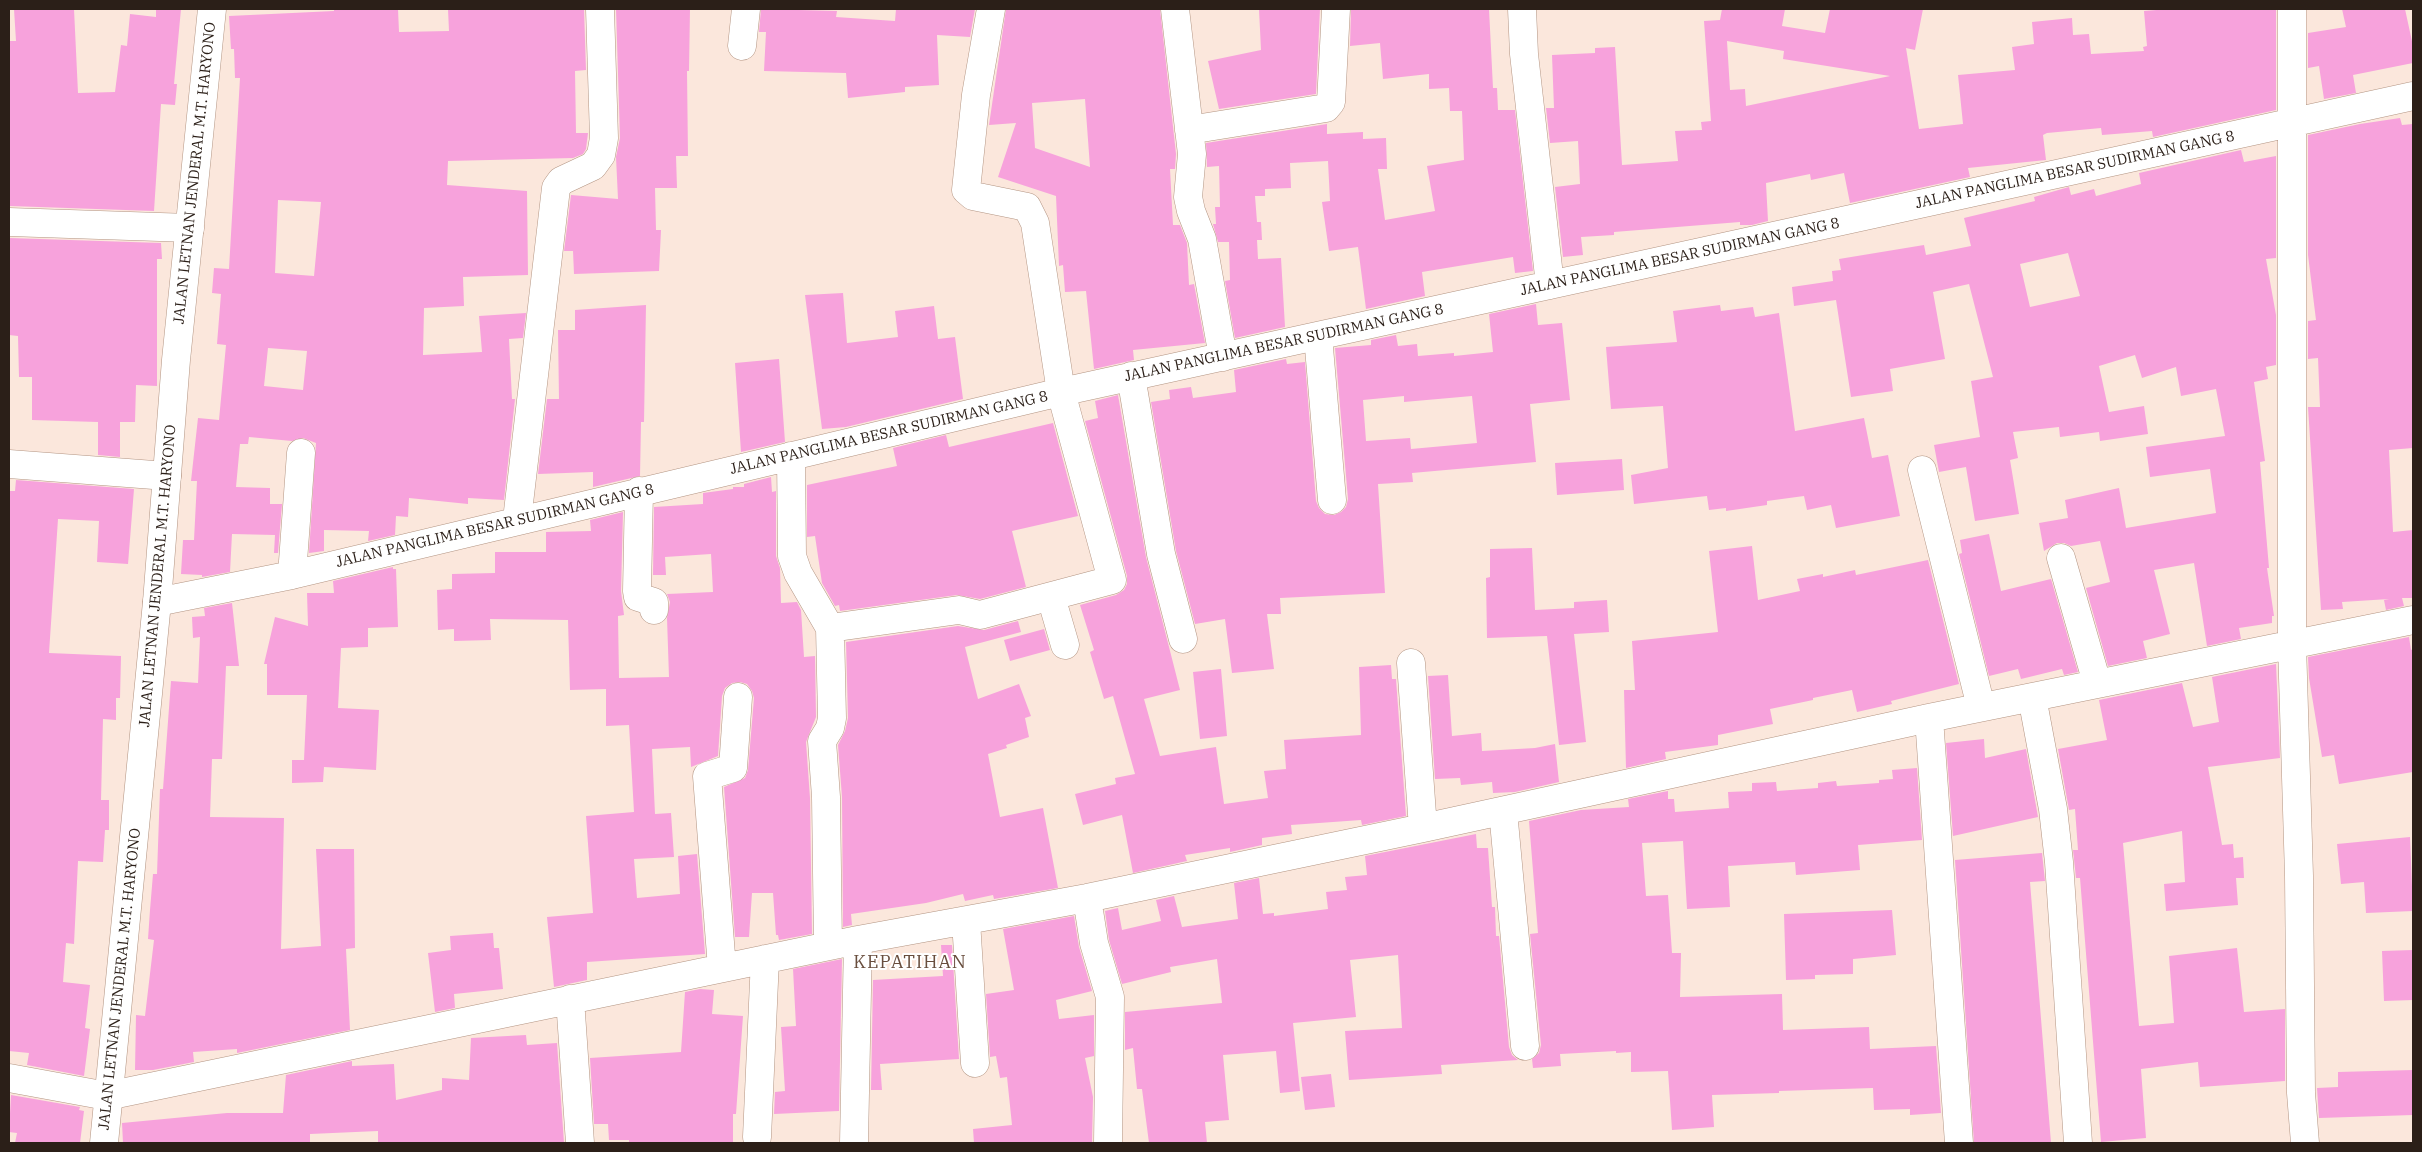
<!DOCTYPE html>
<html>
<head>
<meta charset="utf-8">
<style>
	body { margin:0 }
	#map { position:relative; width:2422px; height:1152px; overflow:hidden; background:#fbe7dc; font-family:"IBM Plex Serif",serif }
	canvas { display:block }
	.frame { position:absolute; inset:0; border:10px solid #2b1f18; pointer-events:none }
</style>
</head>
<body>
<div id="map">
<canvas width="2422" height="1152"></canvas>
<div class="frame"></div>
</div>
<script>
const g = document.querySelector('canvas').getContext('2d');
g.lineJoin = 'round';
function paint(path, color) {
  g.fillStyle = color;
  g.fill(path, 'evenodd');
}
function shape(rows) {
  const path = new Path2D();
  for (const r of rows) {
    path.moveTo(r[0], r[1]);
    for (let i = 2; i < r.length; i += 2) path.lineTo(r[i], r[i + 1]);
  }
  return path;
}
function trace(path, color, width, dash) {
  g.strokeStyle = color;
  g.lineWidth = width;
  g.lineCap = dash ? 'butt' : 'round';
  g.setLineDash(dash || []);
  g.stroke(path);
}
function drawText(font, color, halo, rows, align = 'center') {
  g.font = font + ' "IBM Plex Serif",serif';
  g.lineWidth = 4;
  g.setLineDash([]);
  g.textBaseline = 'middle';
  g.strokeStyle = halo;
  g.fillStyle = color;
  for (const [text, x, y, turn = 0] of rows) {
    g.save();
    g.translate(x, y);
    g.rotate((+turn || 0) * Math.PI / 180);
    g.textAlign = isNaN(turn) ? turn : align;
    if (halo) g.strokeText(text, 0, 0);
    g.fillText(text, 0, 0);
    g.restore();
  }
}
const building = shape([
	[14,9,74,9,78,93,115,92,121,45,127,46,130,14,156,17,156,9,181,9,174,84,177,84,175,105,161,104,154,211,10,206,9,41,16,41],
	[334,9,398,9,399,32,449,31,448,9,584,9,586,70,575,71,576,133,588,133,586,149,583,154,573,158,448,161,447,185,527,191,528,275,463,277,464,306,424,308,423,355,482,352,479,316,526,313,523,338,509,339,512,399,515,399,504,500,468,498,468,504,409,498,408,517,396,516,395,535,368,541,369,531,324,530,324,551,309,553,316,443,303,438,292,441,249,437,248,444,240,444,236,487,270,488,270,504,282,504,278,553,274,553,275,535,232,534,230,572,202,577,202,575,181,574,183,540,194,540,197,481,191,481,198,418,219,420,226,345,217,344,221,294,212,293,214,268,229,269,240,78,235,78,234,49,231,49,229,16,334,11],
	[278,200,321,202,314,276,275,273],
	[268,348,307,351,303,390,264,386],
	[616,9,690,9,689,71,687,71,688,156,676,156,677,188,655,188,656,230,661,230,659,271,574,274,573,251,564,251,571,195,618,199,616,157,620,138],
	[761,9,837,11,836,17,895,21,896,9,975,9,970,37,937,35,939,85,905,87,905,92,848,98,846,73,764,71,766,32,759,32],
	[1006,9,1160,9,1176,154,1175,169,1170,169,1173,225,1180,225,1187,243,1189,285,1194,284,1205,343,1133,350,1134,360,1094,369,1086,291,1065,292,1063,265,1059,266,1056,196,998,177,1016,123,989,125],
	[1085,99,1090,167,1035,148,1032,103],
	[1259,9,1320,9,1316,94,1219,109,1208,61,1261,50],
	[1351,9,1489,9,1493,88,1497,88,1498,110,1515,110,1533,271,1515,273,1513,257,1422,272,1425,296,1366,309,1358,247,1329,251,1322,202,1330,201,1328,161,1290,163,1291,188,1265,189,1265,196,1255,196,1257,222,1261,222,1262,240,1257,240,1258,259,1281,258,1285,327,1235,338,1225,281,1230,280,1229,242,1218,242,1213,224,1216,224,1215,207,1220,207,1219,166,1207,167,1206,143,1327,124,1327,134,1363,132,1363,139,1386,138,1387,169,1378,169,1385,220,1435,211,1427,166,1464,160,1462,111,1450,111,1449,88,1429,89,1429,74,1383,79,1380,43,1350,46],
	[1722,9,1785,9,1782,26,1825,33,1830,9,1923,9,1915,50,1906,48,1919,129,1963,124,1958,75,2015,70,2012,47,2034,44,2032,22,2072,18,2073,35,2089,34,2091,54,2144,51,2143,47,2147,46,2144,11,2169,9,2276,9,2276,110,2153,137,2152,131,2102,135,2101,128,2047,133,2043,135,2046,160,1968,168,1970,177,1850,203,1844,173,1811,180,1810,174,1766,183,1768,221,1752,225,1740,225,1740,222,1614,232,1614,235,1581,237,1583,255,1563,257,1555,187,1580,184,1578,141,1550,143,1546,108,1554,108,1552,55,1595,53,1595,48,1615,47,1622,165,1678,161,1675,131,1702,130,1701,122,1711,121,1704,21,1720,20],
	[1727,41,1784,51,1783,59,1890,76,1746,106,1745,89,1730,90],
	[2342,9,2405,9,2413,46,2413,63,2353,75,2356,93,2324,99,2319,66,2308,68,2308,33,2346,27],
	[2400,118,2402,125,2413,124,2413,448,2389,450,2393,532,2413,530,2413,598,2402,598,2404,606,2386,610,2384,600,2389,599,2342,602,2343,609,2321,610,2308,407,2320,407,2318,358,2308,359,2308,321,2316,320,2308,255,2308,135,2360,124],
	[2241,150,2244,162,2276,156,2276,258,2266,259,2276,315,2276,365,2266,367,2268,379,2254,382,2265,461,2260,462,2269,568,2267,568,2274,616,2272,616,2272,623,2239,628,2241,639,2207,646,2194,563,2154,570,2170,634,2143,641,2147,658,2108,666,2086,588,2110,582,2100,541,2071,546,2064,543,2057,543,2044,551,2039,523,2068,518,2065,500,2119,488,2126,528,2216,513,2210,469,2150,477,2146,447,2225,436,2216,389,2181,396,2176,367,2142,378,2135,355,2099,366,2109,412,2144,406,2148,434,2100,441,2099,432,2060,437,2059,427,2013,432,2018,458,2010,460,2019,514,1975,521,1966,467,1939,472,1934,445,1980,437,1971,381,1993,377,1969,284,1933,292,1945,359,1890,369,1893,391,1851,397,1836,300,1794,306,1792,287,1833,281,1832,271,1841,270,1839,259,1924,245,1926,255,1971,246,1964,218,2035,201,2034,197,2069,187,2071,195,2094,189,2096,196,2141,184,2139,173],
	[2068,253,2080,296,2030,307,2020,264],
	[9,238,161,243,162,259,157,259,157,386,136,385,135,422,120,422,120,457,98,455,98,422,32,420,32,377,19,377,18,336,9,335],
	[843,293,847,343,898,337,895,311,934,306,938,339,955,337,963,399,846,427,822,429,805,295],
	[1536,304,1538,325,1562,323,1570,400,1530,404,1536,462,1412,473,1413,482,1378,484,1385,593,1280,598,1281,614,1267,614,1274,669,1232,673,1225,619,1195,624,1176,551,1151,402,1170,399,1169,390,1191,387,1193,398,1236,392,1234,370,1286,359,1287,364,1305,362,1316,501,1319,508,1325,514,1334,515,1341,512,1346,507,1348,499,1335,348,1371,345,1371,340,1396,335,1398,346,1417,344,1418,356,1454,353,1454,356,1493,352,1489,314],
	[1404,396,1404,402,1472,396,1477,443,1411,449,1410,438,1366,441,1363,400],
	[646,305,644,422,641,422,640,476,593,487,593,472,538,474,547,399,559,399,558,330,575,330,575,310],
	[1720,305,1721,311,1753,307,1755,317,1779,313,1795,431,1864,418,1872,458,1888,455,1900,516,1836,528,1831,505,1807,510,1804,496,1767,501,1767,505,1726,511,1726,508,1709,510,1707,496,1634,504,1631,475,1668,468,1663,406,1611,409,1606,347,1677,342,1673,311],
	[779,359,785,442,741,452,735,363],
	[1118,395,1146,557,1180,690,1144,699,1160,756,1216,747,1224,804,1268,798,1264,771,1286,769,1284,740,1361,735,1359,667,1391,665,1392,679,1396,679,1406,816,1362,825,1361,820,1291,825,1292,834,1262,838,1262,845,1230,852,1230,848,1185,855,1187,861,1133,873,1122,815,1083,825,1075,794,1116,784,1115,778,1135,774,1113,696,1104,699,1090,652,1094,650,1080,605,1116,595,1124,590,1127,584,1127,576,1085,421,1098,418,1095,401],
	[1053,423,1078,516,1012,531,1026,587,980,599,957,595,840,611,839,605,835,606,822,583,815,536,807,537,807,485,897,466,893,448,946,435,949,447],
	[1622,459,1624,490,1557,495,1555,463],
	[771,477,772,492,776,491,776,556,780,568,781,603,797,602,801,610,804,657,815,656,816,717,806,742,810,798,812,934,779,940,778,935,776,935,773,893,752,893,749,937,735,937,724,787,745,778,748,770,754,698,752,691,747,684,740,682,732,683,725,688,722,696,718,756,691,767,690,747,652,749,655,814,671,813,674,857,634,859,637,898,680,894,678,856,697,854,705,954,587,962,587,980,554,987,547,917,593,913,586,816,634,812,629,725,606,726,606,689,570,690,568,620,490,619,491,640,454,641,454,629,438,630,437,590,452,589,452,574,495,573,495,552,546,552,546,532,591,531,590,520,623,512,621,591,624,615,618,616,619,678,669,677,667,618,670,602,667,594,713,592,711,554,665,557,666,575,653,575,654,507,703,504,703,493,733,489,733,487,744,487,744,484],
	[16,480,134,489,128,564,97,562,99,521,58,519,49,653,121,656,120,698,116,698,116,720,103,719,101,800,109,800,109,830,105,830,103,862,78,861,74,944,66,943,63,982,90,985,85,1028,90,1029,84,1076,27,1065,29,1053,9,1051,9,491,15,491],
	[1989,534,2001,591,2051,579,2078,672,2064,675,2062,669,2021,679,2018,669,1989,676,1959,554,1962,553,1960,540],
	[1752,546,1758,600,1800,591,1797,579,1823,574,1823,577,1855,570,1856,575,1928,560,1959,684,1891,701,1892,704,1857,712,1852,690,1813,698,1813,700,1770,709,1773,724,1718,735,1718,745,1665,752,1666,759,1626,768,1624,690,1635,690,1632,641,1718,632,1709,551],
	[1532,548,1535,610,1574,608,1574,602,1607,600,1609,632,1574,634,1586,742,1559,745,1547,636,1487,638,1486,578,1490,577,1490,549],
	[393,567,393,569,396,569,398,627,368,628,368,647,341,648,338,708,379,710,376,770,324,767,323,782,292,783,292,760,304,760,307,695,267,695,267,664,264,664,275,617,308,626,307,593,334,593,333,581],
	[232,603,239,666,226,666,222,759,212,759,210,817,284,818,281,949,321,946,316,849,354,849,355,948,346,949,350,1030,237,1053,237,1049,193,1052,194,1062,153,1070,135,1070,136,1015,145,1016,154,940,148,939,150,910,153,874,157,874,160,789,163,789,171,681,198,683,200,637,193,638,192,617,205,616,204,608],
	[1018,621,1021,632,965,647,978,699,1019,684,1031,716,1025,718,1029,737,1006,745,1007,748,988,754,1000,817,1043,808,1058,888,994,899,993,895,965,901,963,894,926,903,851,914,852,925,843,927,842,797,838,745,845,731,848,718,846,642,958,626,984,630],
	[1044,629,1050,650,1010,661,1004,640],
	[2409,637,2411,650,2413,649,2413,772,2339,784,2334,755,2322,757,2309,678,2308,657],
	[2276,664,2280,758,2208,767,2222,845,2233,844,2234,858,2243,857,2244,878,2236,878,2238,905,2166,911,2164,884,2185,882,2182,831,2123,843,2139,1026,2174,1023,2169,956,2237,948,2244,1012,2285,1009,2285,1081,2200,1087,2198,1062,2141,1069,2146,1138,2101,1142,2080,878,2076,878,2073,850,2078,850,2075,809,2069,810,2058,749,2107,740,2099,700,2182,683,2193,727,2219,722,2212,677],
	[1221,669,1227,736,1200,739,1193,672],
	[1448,675,1452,736,1481,733,1482,751,1535,748,1555,744,1559,782,1515,792,1493,793,1492,782,1461,785,1460,778,1435,779,1428,676],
	[1984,739,1985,758,2026,749,2038,817,1953,836,1946,743],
	[1917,768,1922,840,1858,845,1860,870,1796,875,1795,862,1728,866,1730,907,1687,909,1683,841,1642,843,1646,896,1668,895,1672,953,1681,953,1680,997,1782,994,1783,1030,1869,1027,1870,1049,1936,1046,1941,1113,1910,1115,1910,1109,1874,1110,1873,1088,1779,1091,1779,1093,1712,1095,1714,1127,1672,1130,1668,1071,1631,1072,1631,1052,1616,1053,1616,1051,1560,1054,1561,1066,1533,1068,1532,1059,1539,1053,1541,1045,1530,934,1538,933,1529,821,1581,810,1629,807,1628,799,1668,791,1668,799,1674,799,1675,812,1729,808,1728,792,1752,791,1752,783,1776,782,1777,791,1818,788,1818,783,1836,781,1837,786,1879,783,1879,780,1893,779,1892,770],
	[1476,834,1477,848,1488,848,1492,907,1495,907,1496,936,1499,936,1509,1047,1512,1055,1518,1060,1441,1065,1442,1074,1349,1080,1345,1031,1402,1028,1398,955,1350,960,1356,1017,1293,1023,1300,1091,1280,1093,1276,1051,1223,1055,1229,1120,1205,1122,1207,1143,1149,1143,1142,1089,1137,1089,1133,1048,1125,1050,1125,1012,1222,1003,1217,959,1170,967,1171,972,1122,984,1109,940,1105,911,1118,908,1122,930,1161,921,1156,900,1174,896,1182,927,1238,919,1234,883,1259,878,1263,914,1274,913,1274,916,1328,909,1326,892,1347,890,1345,877,1367,875,1365,856],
	[2410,837,2413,911,2366,913,2364,882,2341,884,2337,844],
	[2042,853,2045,881,2030,882,2051,1143,1974,1143,1955,860],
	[1892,910,1896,955,1853,959,1853,974,1815,975,1815,979,1786,980,1784,914],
	[1074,916,1079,947,1092,991,1056,1000,1059,1019,1094,1015,1094,1056,1085,1058,1093,1097,1092,1143,974,1143,973,1129,1012,1125,1007,1077,1000,1078,996,1056,990,1057,986,994,1014,990,1003,929],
	[493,933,494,948,499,948,503,989,454,994,455,1008,435,1012,428,953,451,950,450,936],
	[941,945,952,945,959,1059,880,1064,882,1090,871,1090,873,980,943,976],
	[2413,950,2413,1000,2384,1001,2382,951],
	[842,959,839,1111,774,1114,775,1092,785,1091,781,1027,796,1026,793,969],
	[700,989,714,990,712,1014,743,1016,736,1114,733,1114,733,1143,629,1143,629,1140,609,1140,608,1124,594,1124,590,1058,681,1052,685,992],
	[526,1035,527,1045,557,1043,564,1143,378,1143,378,1131,310,1134,310,1143,123,1143,122,1123,227,1113,283,1113,286,1075,352,1061,352,1066,394,1064,396,1100,442,1090,442,1078,469,1080,471,1038],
	[2413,1070,2413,1115,2319,1118,2317,1088,2338,1087,2338,1072],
	[1331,1074,1335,1107,1305,1110,1301,1077],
	[11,1095,80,1107,79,1110,84,1111,80,1143,15,1143,17,1133,9,1132]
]);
const minor = shape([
	[1175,9,1192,154,1188,197,1191,211,1202,239,1223,357],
	[1522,9,1524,54,1550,285],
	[2292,9,2292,644,2299,876,2301,1093,2305,1143],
	[742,46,746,9],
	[1189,130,1326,108,1331,102,1336,9],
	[9,222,190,228],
	[1318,336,1332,500],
	[1131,376,1161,554,1183,639],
	[791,456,792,556,798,573,830,628,832,718,830,728,822,741,826,797,828,946],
	[9,464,167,476],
	[1922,470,1981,707],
	[639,491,637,591,638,597,654,602,654,610],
	[517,520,556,188,561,181,593,166,601,155,604,138,600,9],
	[2061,558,2097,683],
	[292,575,301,453],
	[1051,597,1065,645],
	[157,602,292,575,1061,392,2413,96],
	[830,628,959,610,980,615,1112,580,1061,392,1035,223,1027,207,973,196,966,190,976,95,991,9],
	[1411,663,1423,828],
	[2032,697,2053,809,2059,862,2078,1143],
	[1929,718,1959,1143],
	[1503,811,1525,1046],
	[1087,898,1094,943,1110,997,1108,1143],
	[966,921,975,1063],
	[722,968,707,776,733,768,738,697],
	[570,999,580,1143],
	[9,1078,107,1096,858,940,1087,898,1423,828,1929,718,2413,620],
	[757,1137,765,959],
	[854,1143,858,940]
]);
const major = shape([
	[104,1143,157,602,176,360,212,9]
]);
const streetNames = [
	["JALAN PANGLIMA BESAR SUDIRMAN GANG 8",2075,170,-12],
	["JALAN LETNAN JENDERAL M.T. HARYONO",195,173,-84],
	["JALAN PANGLIMA BESAR SUDIRMAN GANG 8",1680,257,-12],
	["JALAN PANGLIMA BESAR SUDIRMAN GANG 8",1284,343,-12],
	["JALAN PANGLIMA BESAR SUDIRMAN GANG 8",889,433,-13],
	["JALAN PANGLIMA BESAR SUDIRMAN GANG 8",495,526,-13],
	["JALAN LETNAN JENDERAL M.T. HARYONO",158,576,-85],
	["JALAN LETNAN JENDERAL M.T. HARYONO",120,979,-84]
];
const quarterNames = [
	["KEPATIHAN",910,963]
];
paint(building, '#f7a2dc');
trace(minor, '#b39583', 29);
trace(major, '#b39583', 29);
trace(minor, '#fff', 28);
trace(major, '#fff', 28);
drawText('15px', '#2b1f18', '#fff', streetNames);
g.letterSpacing = '1px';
drawText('18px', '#684d3d', '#fff', quarterNames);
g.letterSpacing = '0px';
</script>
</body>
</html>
